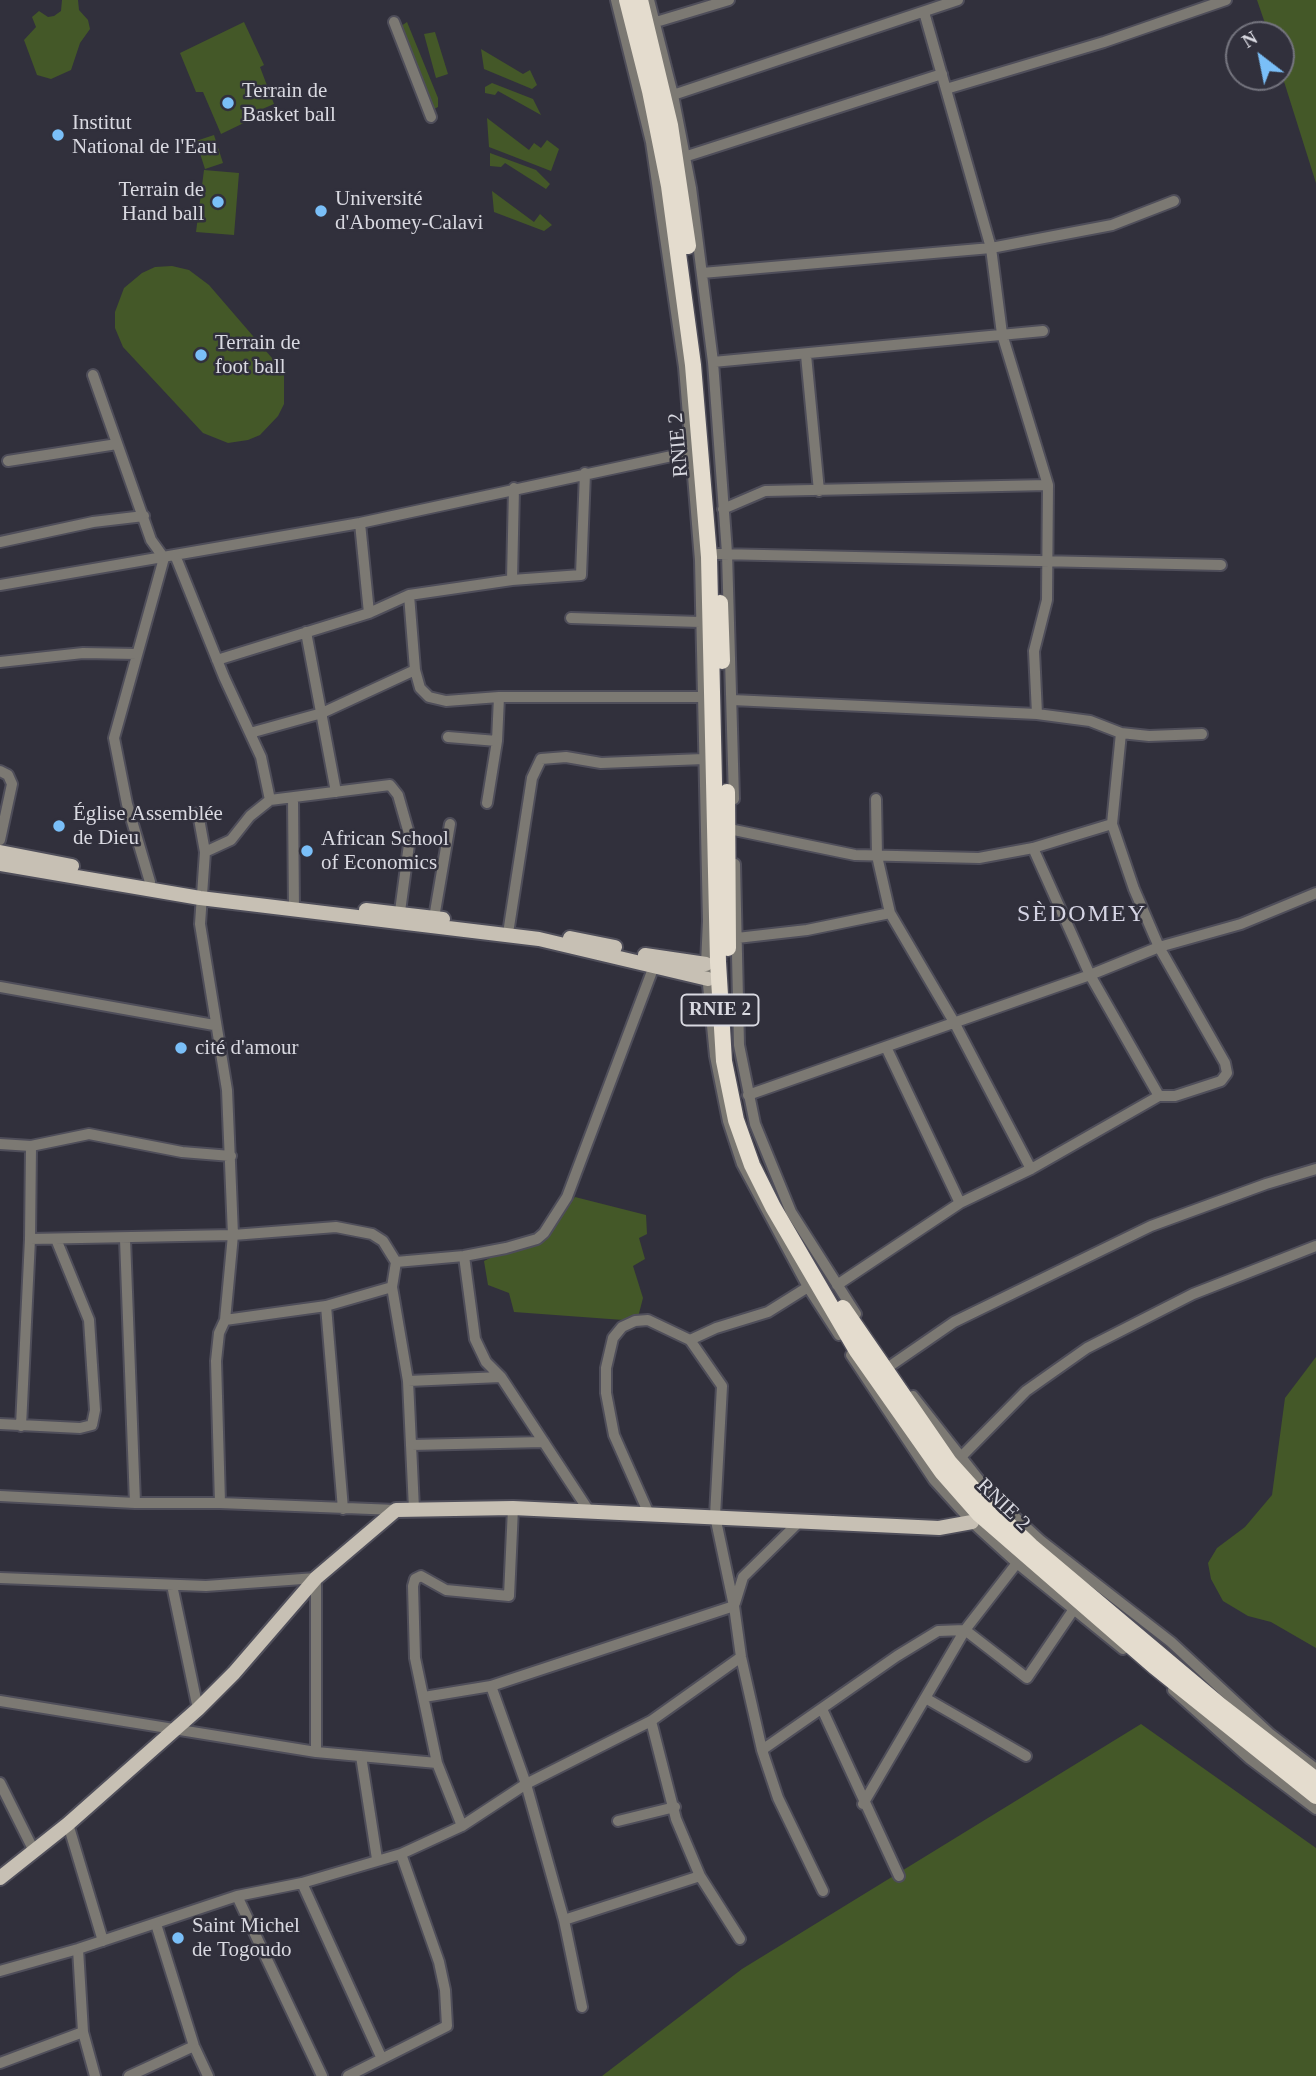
<!DOCTYPE html>
<html>
<head>
<meta charset="utf-8">
<style>
	body { margin:0 }
	#map { position:relative; width:1316px; height:2076px; overflow:hidden; background:#31303c; font-family:Georgia,serif }
	canvas { display:block }
	.north { position:absolute; left:1225px; top:21px; width:70px; height:70px; box-sizing:border-box; background:#31303c; border:2px solid #74747e; border-radius:50%; rotate:328deg; font-size:19px; font-weight:700; line-height:28px; text-align:center; color:#d9d9e1 }
	.north::after { content:''; display:block; margin:auto; width:24px; height:32px; background:#7abff8; clip-path:polygon(50% 0,100% 100%,50% 72%,0 100%) }
</style>
</head>
<body>
<div id="map">
<canvas width="1316" height="2076"></canvas>
<div class="north">N</div>
</div>
<script>
const g = document.querySelector('canvas').getContext('2d');
g.lineJoin = 'round';
function paint(path, color) {
  g.fillStyle = color;
  g.fill(path, 'evenodd');
}
function shape(rows) {
  const path = new Path2D();
  for (const r of rows) {
    path.moveTo(r[0], r[1]);
    for (let i = 2; i < r.length; i += 2) path.lineTo(r[i], r[i + 1]);
  }
  return path;
}
function trace(path, color, width, dash) {
  g.strokeStyle = color;
  g.lineWidth = width;
  g.lineCap = dash ? 'butt' : 'round';
  g.setLineDash(dash || []);
  g.stroke(path);
}
function drawText(font, color, halo, rows, align = 'center') {
  g.font = font + ' Georgia,serif';
  g.lineWidth = 5;
  g.setLineDash([]);
  g.textBaseline = 'middle';
  g.strokeStyle = halo;
  g.fillStyle = color;
  for (const [text, x, y, turn = 0] of rows) {
    g.save();
    g.translate(x, y);
    g.rotate((+turn || 0) * Math.PI / 180);
    g.textAlign = isNaN(turn) ? turn : align;
    if (halo) g.strokeText(text, 0, 0);
    g.fillText(text, 0, 0);
    g.restore();
  }
}
const green = shape([
	[62,0,78,0,79,10,88,20,90,29,80,43,71,70,51,79,37,75,24,40,36,27,32,17,39,11,48,17,54,16,61,11],
	[1257,0,1316,0,1316,183,1281,72,1281,35,1269,35],
	[244,22,264,65,260,67,274,104,253,113,250,120,221,134,203,92,196,92,180,53],
	[407,22,438,98,438,107,432,110,398,28],
	[435,32,448,74,436,78,424,34],
	[481,49,523,74,530,70,537,85,532,89,484,69],
	[492,83,533,99,541,115,498,91,495,95,485,93,485,87],
	[487,118,529,150,534,143,541,148,547,140,559,149,551,171,489,147],
	[214,135,223,163,205,169,196,141],
	[490,153,536,170,550,184,546,189,505,163,501,167,490,166],
	[204,170,239,173,234,235,196,232],
	[492,191,534,222,540,214,552,225,544,231,494,212],
	[172,266,189,270,209,285,284,372,284,404,278,416,260,435,248,440,228,443,203,433,123,347,115,328,115,312,124,288,142,273,155,267],
	[575,1197,646,1215,647,1234,639,1238,645,1259,633,1266,643,1298,637,1321,514,1312,509,1293,488,1285,484,1261,504,1251,539,1241],
	[1316,1357,1316,1648,1271,1622,1248,1616,1223,1601,1211,1579,1208,1563,1217,1548,1245,1527,1272,1495,1285,1398],
	[1141,1724,1316,1848,1316,2076,602,2076,742,1969]
]);
const minor = shape([
	[616,0,651,142,684,367,700,560,708,921,706,964,715,1056,728,1121,742,1164,808,1287,839,1335],
	[649,0,673,95,691,188,713,362,727,553,734,799],
	[924,12,991,248,1002,334,1048,485,1047,600,1034,651,1037,714],
	[394,22,431,117],
	[656,22,729,0],
	[946,89,1104,42,1226,0],
	[673,95,958,0],
	[684,157,942,74],
	[702,273,991,248,1112,225,1174,201],
	[806,355,819,491],
	[713,362,1043,331],
	[93,375,151,540,164,558,114,738,127,804,150,882],
	[8,461,117,444],
	[723,509,765,491,1048,485],
	[360,523,369,613],
	[0,542,93,522,144,516],
	[718,554,1221,565],
	[175,555,224,677,261,757,270,800],
	[512,580,514,488],
	[0,585,360,523,695,451],
	[409,595,415,670,420,688,429,697,446,701,499,697,703,697],
	[571,618,700,622],
	[306,632,336,792],
	[217,660,369,613,409,595,512,580,581,575,585,473],
	[0,662,83,653,137,654],
	[732,700,1037,714,1090,721,1121,733,1149,736,1202,734],
	[250,733,322,713,415,670],
	[448,737,497,741,499,697],
	[0,771,8,775,12,784,0,840],
	[293,798,294,911],
	[876,799,877,856,890,913,954,1022,1031,1169],
	[487,803,497,741],
	[198,813,205,852],
	[734,830,855,855,979,858,1033,848,1112,824],
	[1033,848,1090,975,1159,1096],
	[735,864,739,1045,755,1124,791,1212,856,1314],
	[434,918,450,824],
	[509,927,532,778,541,759,566,757,601,763,704,759],
	[737,938,807,930,890,913],
	[0,987,214,1025],
	[886,1047,960,1203],
	[748,1095,1090,975,1159,947,1241,924,1316,893],
	[0,1144,31,1146,89,1134,182,1152,231,1156],
	[30,1239,233,1235,336,1227,372,1234,383,1241,396,1262,392,1287,408,1381,414,1509],
	[125,1239,135,1503],
	[464,1256,475,1339,486,1362,501,1377,589,1511],
	[396,1262,464,1256,506,1248,537,1239,544,1233,567,1197,654,966],
	[837,1285,960,1203,1031,1169,1159,1096,1175,1096,1221,1081,1227,1073,1225,1063,1159,947,1134,889,1112,824,1121,733],
	[326,1306,343,1509],
	[225,1320,326,1306,392,1287],
	[690,1340,716,1328,768,1312,808,1287],
	[851,1355,934,1480,972,1522,1017,1563,1123,1649],
	[890,1366,954,1322,1151,1226,1266,1184,1316,1169],
	[408,1381,501,1377],
	[913,1396,991,1495,1040,1540,1171,1642,1269,1733,1316,1769],
	[0,1424,80,1428,92,1425,95,1410,89,1320,56,1239],
	[21,1426,30,1239,31,1146],
	[411,1445,544,1442],
	[959,1459,1026,1391,1087,1348,1193,1294,1316,1246],
	[0,1496,135,1503,220,1503,396,1510],
	[220,1503,216,1361,219,1333,225,1320,233,1235,227,1090,200,924,205,852,231,840,250,816,270,800,390,785,398,795,410,837,399,919],
	[649,1514,614,1435,606,1393,606,1368,613,1338,622,1327,635,1321,648,1320,690,1340,722,1386,715,1516,734,1606,741,1657,762,1750,778,1798,823,1891],
	[0,1578,206,1586,316,1578,316,1752],
	[172,1585,198,1709],
	[735,1603,743,1577,800,1521],
	[491,1686,526,1784,564,1920,582,2007],
	[1173,1690,1250,1759,1316,1809],
	[424,1697,491,1686,734,1606],
	[927,1699,1026,1756],
	[0,1701,316,1752,437,1763],
	[822,1709,899,1876],
	[651,1721,676,1819,700,1876,740,1939],
	[762,1750,897,1656,938,1631,965,1630,1027,1678,1074,1609],
	[361,1756,377,1859],
	[0,1783,34,1851],
	[863,1804,965,1630,1017,1563],
	[618,1821,675,1807],
	[68,1824,103,1941],
	[462,1826,437,1763,415,1658,413,1586,415,1579,421,1576,446,1590,509,1596,513,1508],
	[302,1883,382,2059],
	[237,1896,322,2076],
	[564,1920,700,1876],
	[156,1924,194,2046,208,2076],
	[78,1949,83,2032,95,2076],
	[0,1971,78,1949,237,1896,302,1883,401,1854,462,1826,526,1784,651,1721,741,1657],
	[0,2063,83,2032],
	[129,2076,194,2046],
	[348,2076,447,2026,445,1990,439,1962,401,1854]
]);
const major = shape([
	[0,852,72,866],
	[0,864,200,898,539,939,708,979],
	[366,910,443,919],
	[570,938,615,947],
	[645,955,706,964],
	[0,1878,68,1824,198,1709,234,1673,316,1578,396,1510,513,1508,939,1528,972,1522]
]);
const highway = shape([
	[627,0,650,91,669,186,693,365,709,557,718,962,724,1061,736,1120,752,1165,773,1207,857,1351,942,1472,979,1514,1154,1666,1316,1796],
	[640,0,670,125,688,246],
	[720,603,722,661],
	[727,792,728,948],
	[843,1308,949,1462,986,1503,1031,1546,1221,1706,1316,1780]
]);
const markers = [
	[228,103,7,"#7abff8"],
	[58,135,7,"#7abff8"],
	[218,202,7,"#7abff8"],
	[321,211,7,"#7abff8"],
	[201,355,7,"#7abff8"],
	[59,826,7,"#7abff8"],
	[307,851,7,"#7abff8"],
	[181,1048,7,"#7abff8"],
	[178,1938,7,"#7abff8"]
];
const shields = [
	[720,1010,77]
];
const shieldNames = [
	["RNIE 2",720,1010]
];
const poiNames = [
	["Terrain de",242,91],
	["Basket ball",242,115],
	["Institut",72,123],
	["National de l'Eau",72,147],
	["Terrain de",204,190,"right"],
	["Hand ball",204,214,"right"],
	["Université",335,199],
	["d'Abomey-Calavi",335,223],
	["Terrain de",215,343],
	["foot ball",215,367],
	["Église Assemblée",73,814],
	["de Dieu",73,838],
	["African School",321,839],
	["of Economics",321,863],
	["cité d'amour",195,1048],
	["Saint Michel",192,1926],
	["de Togoudo",192,1950]
];
const streetNames = [
	["RNIE 2",679,445,-95],
	["RNIE 2",1003,1505,44]
];
const quarterNames = [
	["SÈDOMEY",1082,915]
];
paint(green, '#445828');
trace(minor, '#4f4e5a', 14);
trace(major, '#4f4e5a', 18);
trace(highway, '#4f4e5a', 19);
trace(minor, '#7c7973', 10);
trace(major, '#c7c0b4', 14);
trace(highway, '#e4dcce', 16);
for (const [x, y, r, color] of markers) {
  const dot = new Path2D();
  dot.arc(x, y, r, 0, 2 * Math.PI);
  g.fillStyle = color;
  g.fill(dot);
  trace(dot, '#31303c', 2.5);
}
for (const [x, y, w] of shields) {
  const box = new Path2D();
  box.roundRect(x - w / 2, y - 15.5, w, 31, 5);
  g.fillStyle = '#31303c';
  g.fill(box);
  trace(box, '#d9d9e1', 2);
}
drawText('bold 19px', '#d9d9e1', null, shieldNames);
drawText('21px', '#d9d9e1', '#31303c', poiNames, 'left');
drawText('21px', '#d9d9e1', '#31303c', streetNames);
g.letterSpacing = '2px';
drawText('24px', '#d5d4e4', '#31303c', quarterNames);
g.letterSpacing = '0px';
</script>
</body>
</html>
